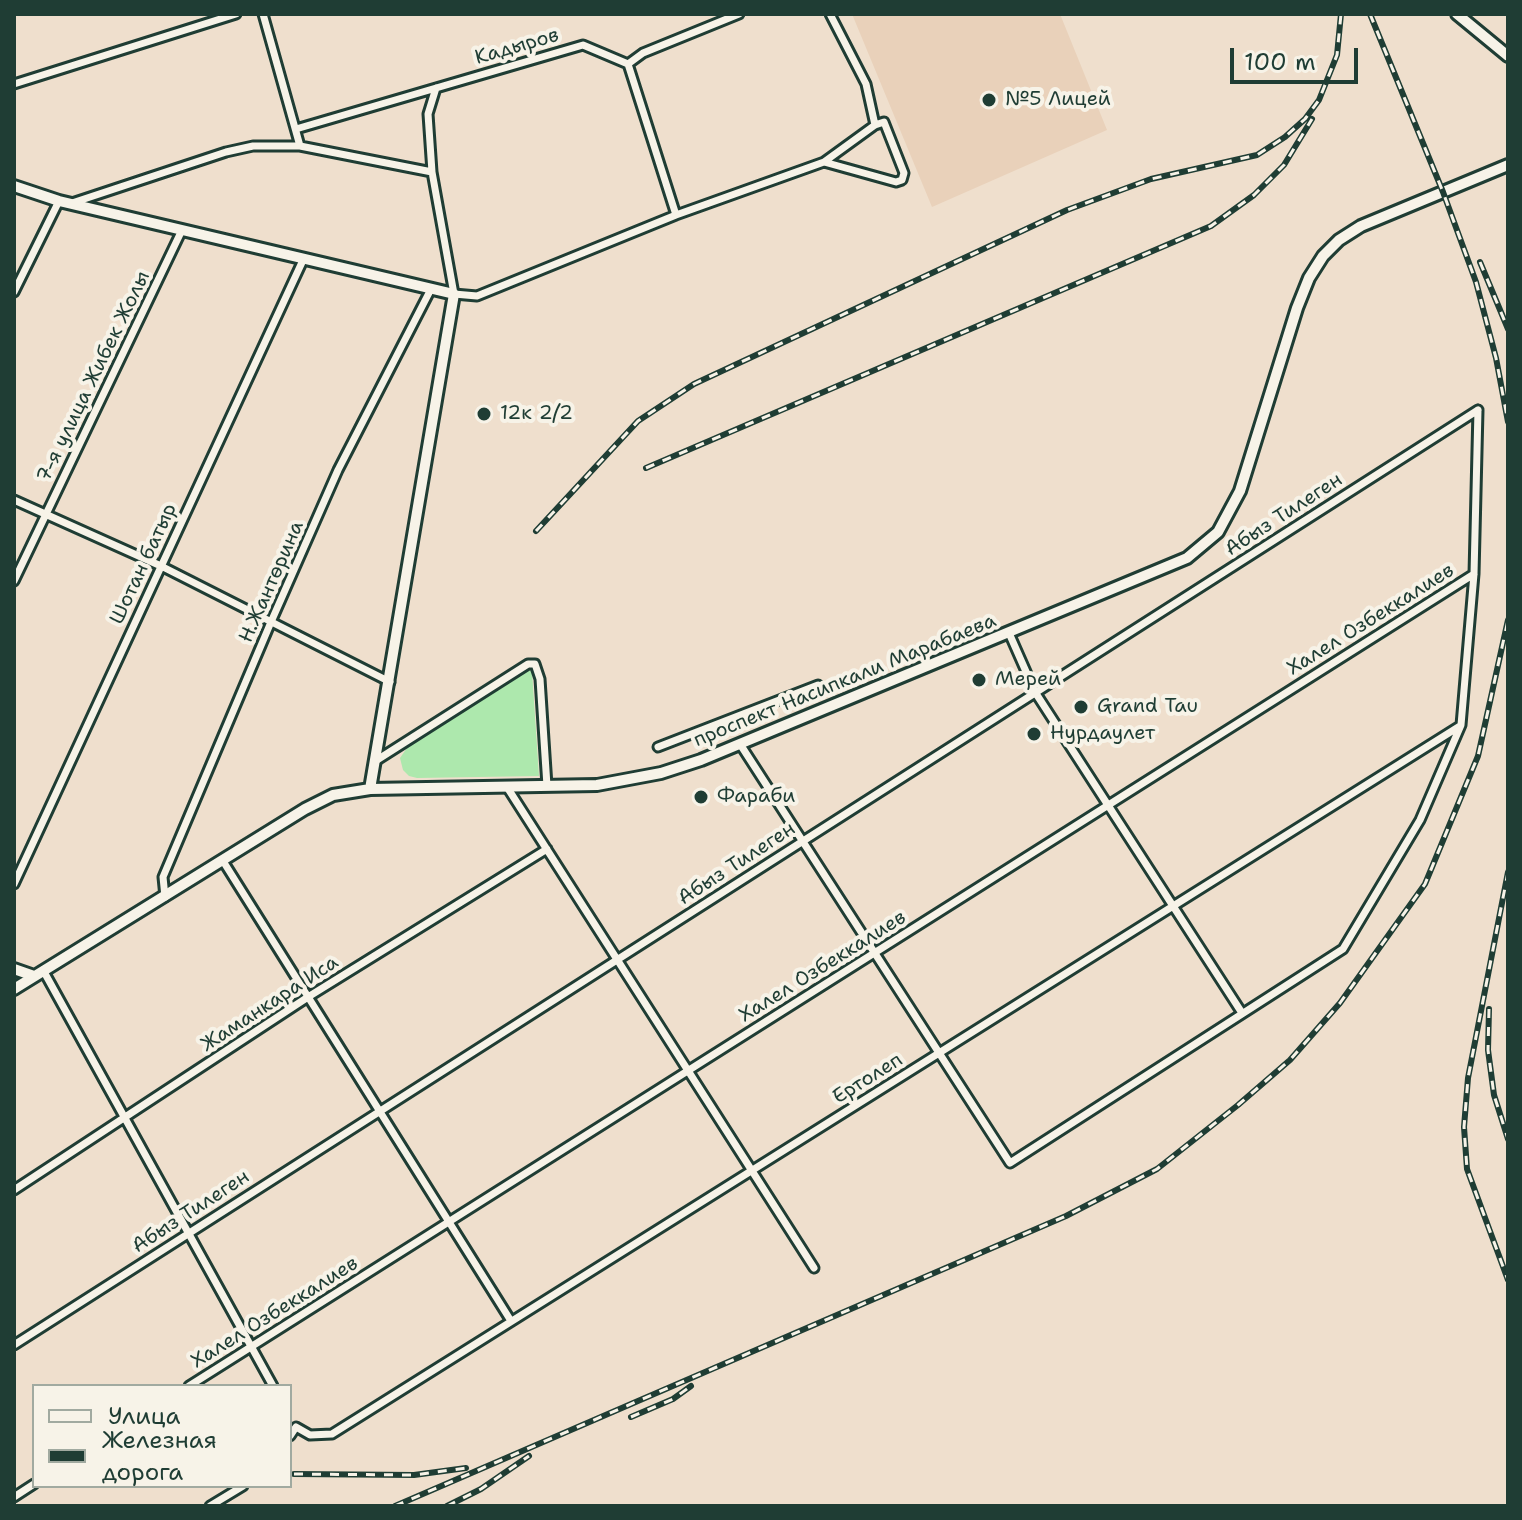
<!DOCTYPE html>
<html>
<head>
<meta charset="utf-8">
<style>
	body { margin:0 }
	#map { position:relative; width:1522px; height:1520px; overflow:hidden; background:#efdfcd; font-family:"Shantell Sans",sans-serif }
	canvas { display:block }
	.frame { position:absolute; inset:0; border:16px solid #1f3d34; pointer-events:none }
	.legend { position:absolute; left:32px; top:1384px; width:260px; height:104px; box-sizing:border-box; background:#f7f3e8; border:2px solid #a1aaa0; margin:0; padding:10px 14px; list-style:none; font-size:24px; color:#1f3d34 }
	.legend li { display:flex; align-items:center; gap:16px; height:40px }
	.legend b { width:40px; border:2px solid #a1aaa0 }
	.scale { position:absolute; left:1230px; top:48px; width:128px; height:36px; box-sizing:border-box; border:4px solid #1f3d34; border-top:0; padding-left:10px; font-size:24px; line-height:28px; white-space:nowrap; color:#1f3d34; -webkit-text-stroke:6px #f7f3e8; paint-order:stroke }
</style>
</head>
<body>
<div id="map">
<canvas width="1522" height="1520"></canvas>
<div class="frame"></div>
<ul class="legend">
<li><b style="height:10px;background:#f7f3e8"></b>Улица</li>
<li><b style="height:10px;background:#1f3d34"></b>Железная дорога</li>
</ul>
<div class="scale">100 m</div>
</div>
<script>
const g = document.querySelector('canvas').getContext('2d');
g.lineJoin = 'round';
function paint(path, color) {
  g.fillStyle = color;
  g.fill(path, 'evenodd');
}
function shape(rows) {
  const path = new Path2D();
  for (const r of rows) {
    path.moveTo(r[0], r[1]);
    for (let i = 2; i < r.length; i += 2) path.lineTo(r[i], r[i + 1]);
  }
  return path;
}
function trace(path, color, width, dash) {
  g.strokeStyle = color;
  g.lineWidth = width;
  g.lineCap = dash ? 'butt' : 'round';
  g.setLineDash(dash || []);
  g.stroke(path);
}
function drawText(font, color, halo, rows, align = 'center') {
  g.font = font + ' "Shantell Sans",sans-serif';
  g.lineWidth = 8;
  g.setLineDash([]);
  g.textBaseline = 'middle';
  g.strokeStyle = halo;
  g.fillStyle = color;
  for (const [text, x, y, turn = 0] of rows) {
    g.save();
    g.translate(x, y);
    g.rotate((+turn || 0) * Math.PI / 180);
    g.textAlign = isNaN(turn) ? turn : align;
    if (halo) g.strokeText(text, 0, 0);
    g.fillText(text, 0, 0);
    g.restore();
  }
}
const built = shape([
	[852,14,1060,14,1107,130,932,207]
]);
const green = shape([
	[529,670,532,671,539,776,417,778,409,776,403,770,400,758,409,745]
]);
const street = shape([
	[263,14,300,146],
	[830,14,866,84,875,125],
	[14,84,236,14],
	[296,129,583,45,628,64,643,53,739,14],
	[432,172,428,114,436,88],
	[72,203,226,152,253,146,300,146,432,172,454,294,477,296,676,215,628,64],
	[676,215,824,162,875,125,884,122,904,173,902,180,896,182,824,162],
	[14,292,59,201],
	[14,500,161,566,390,682],
	[14,581,182,230],
	[1009,633,1035,692,1242,1013],
	[740,744,1010,1163,1343,949,1420,820,1461,725,1474,574,1478,410],
	[658,747,818,685],
	[377,760,528,664,535,664,540,679,547,786],
	[507,787,814,1268],
	[223,861,511,1321],
	[14,884,304,258],
	[165,897,163,877,271,622,338,470,431,289],
	[43,970,273,1386],
	[14,1190,308,997,547,849],
	[14,1345,1478,410],
	[189,1386,1474,574],
	[290,1436,296,1427,310,1435,332,1434,1460,726],
	[14,1497,34,1484],
	[210,1506,243,1486]
]);
const secondary = shape([
	[1457,14,1508,56],
	[14,186,59,201,454,294,370,789],
	[14,969,34,976],
	[14,989,305,809,333,795,370,789,597,785,661,773,701,760,1187,558,1218,532,1240,491,1297,308,1309,278,1323,256,1339,240,1361,226,1508,165]
]);
const rail = shape([
	[1370,14,1443,192,1476,282,1496,358,1508,422],
	[1480,262,1508,329],
	[646,468,1211,226,1254,195,1284,165,1312,119],
	[536,531,638,421,694,384,1067,210,1151,179,1257,155,1285,137,1305,119,1319,100,1337,55,1341,14],
	[1508,872,1468,1078,1464,1127,1467,1169,1508,1280],
	[1489,1009,1488,1050,1494,1095,1508,1139],
	[631,1417,673,1399,691,1386],
	[294,1474,414,1475,466,1468],
	[395,1506,1066,1216,1157,1169,1238,1105,1290,1060,1340,1003,1425,884,1478,756,1508,620],
	[447,1506,481,1489,529,1456]
]);
const markers = [
	[989,100,8,"#1f3d34"],
	[484,414,8,"#1f3d34"],
	[979,680,8,"#1f3d34"],
	[1081,707,8,"#1f3d34"],
	[1034,734,8,"#1f3d34"],
	[701,797,8,"#1f3d34"]
];
const streetNames = [
	["Кадыров",517,47,-16],
	["7-я улица Жибек Жолы",94,377,-64],
	["Абыз Тилеген",1284,515,-33],
	["Шотан батыр",144,564,-65],
	["Н.Жантөрина",272,582,-66],
	["Халел Озбеккалиев",1371,620,-32],
	["проспект Насипкали Марабаева",845,681,-22],
	["Абыз Тилеген",737,864,-33],
	["Халел Озбеккалиев",823,967,-32],
	["Жаманкара Иса",270,1004,-33],
	["Ертолеп",868,1079,-32],
	["Абыз Тилеген",191,1212,-33],
	["Халел Озбеккалиев",275,1313,-32]
];
const poiNames = [
	["№5 Лицей",1005,100],
	["12к 2/2",500,414],
	["Мерей",995,680],
	["Grand Tau",1097,707],
	["Нурдаулет",1050,734],
	["Фараби",717,797]
];
paint(built, '#e9d1ba');
paint(green, '#ade8ad');
trace(street, '#1f3d34', 13);
trace(secondary, '#1f3d34', 16);
trace(street, '#f7f3e8', 7);
trace(secondary, '#f7f3e8', 10);
trace(rail, '#1f3d34', 6);
trace(rail, '#f7f3e8', 3, [9]);
for (const [x, y, r, color] of markers) {
  const dot = new Path2D();
  dot.arc(x, y, r, 0, 2 * Math.PI);
  g.fillStyle = color;
  g.fill(dot);
  trace(dot, '#f7f3e8', 3);
}
drawText('20px', '#1f3d34', '#f7f3e8', streetNames);
drawText('20px', '#1f3d34', '#f7f3e8', poiNames, 'left');
</script>
</body>
</html>
